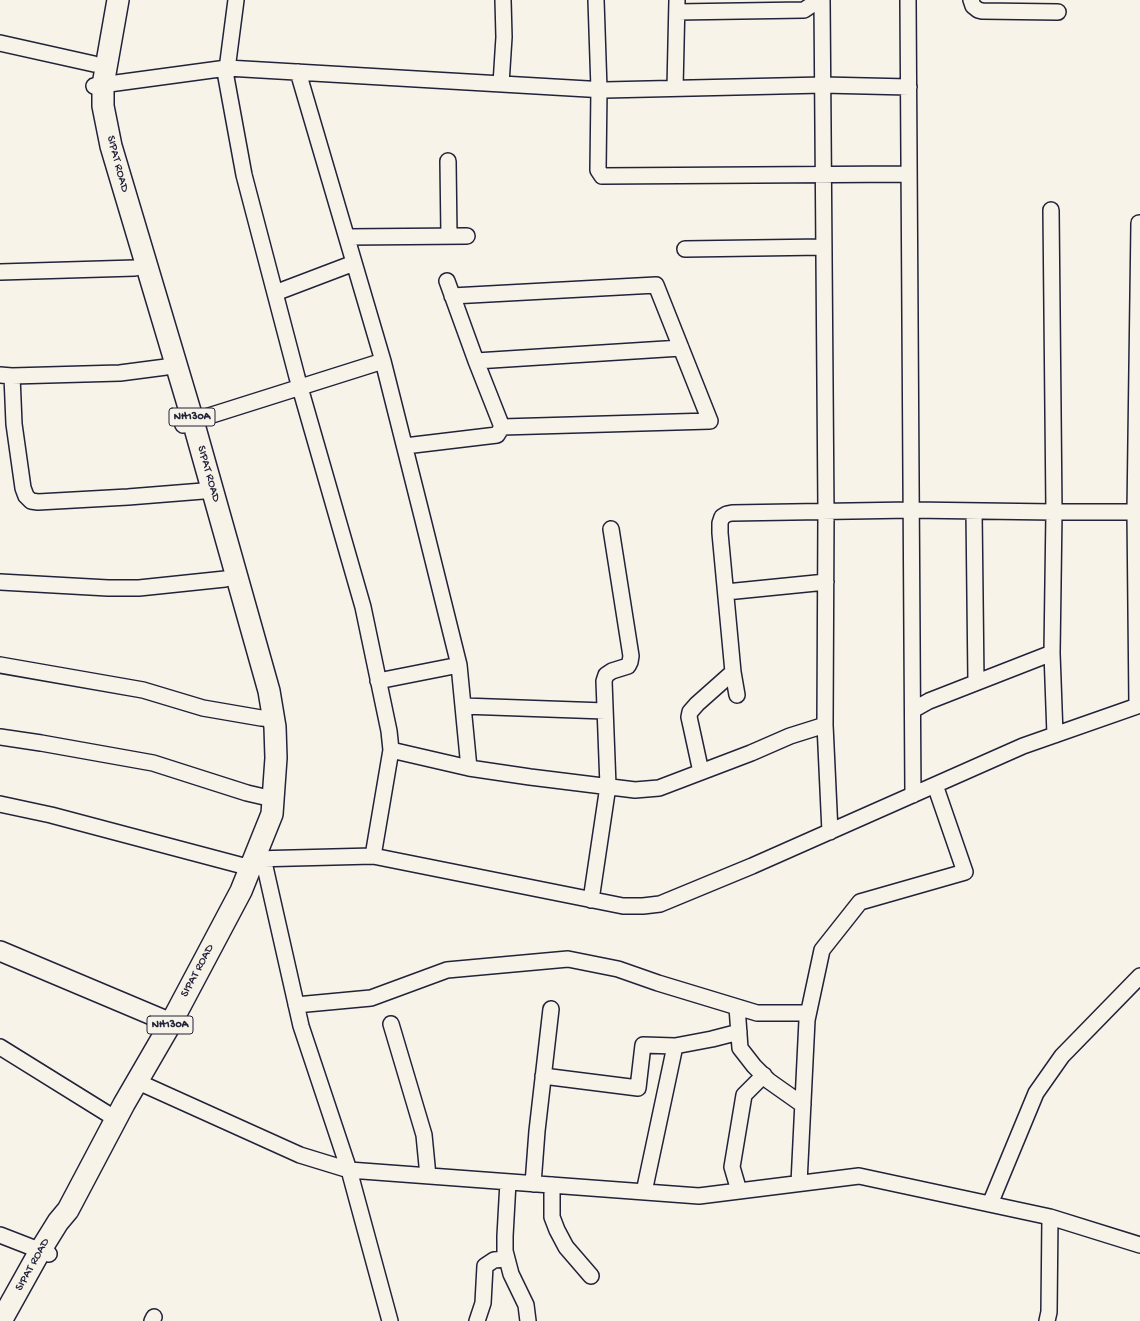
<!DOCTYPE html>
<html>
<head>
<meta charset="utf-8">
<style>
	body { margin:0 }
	canvas { display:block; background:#f7f3e8 }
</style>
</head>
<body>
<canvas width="1140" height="1321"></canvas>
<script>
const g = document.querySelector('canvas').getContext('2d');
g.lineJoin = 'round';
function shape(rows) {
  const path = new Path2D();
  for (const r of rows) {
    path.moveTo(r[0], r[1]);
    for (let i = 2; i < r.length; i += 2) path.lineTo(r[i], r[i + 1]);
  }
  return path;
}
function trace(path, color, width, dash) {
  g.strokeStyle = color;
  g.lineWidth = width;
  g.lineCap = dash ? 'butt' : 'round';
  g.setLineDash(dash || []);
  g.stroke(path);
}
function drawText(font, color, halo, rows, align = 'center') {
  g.font = font + ' "Gochi Hand",sans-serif';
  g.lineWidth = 4;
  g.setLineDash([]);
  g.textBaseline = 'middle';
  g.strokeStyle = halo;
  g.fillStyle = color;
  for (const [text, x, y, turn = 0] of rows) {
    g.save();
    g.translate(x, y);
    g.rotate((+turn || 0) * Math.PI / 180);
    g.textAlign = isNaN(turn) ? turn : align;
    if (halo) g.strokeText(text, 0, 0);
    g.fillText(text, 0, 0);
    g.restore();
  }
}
const minor = shape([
	[236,0,226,77,244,175,297,377,363,607,389,731,391,750,373,856],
	[596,0,599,89,598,170,602,176,908,174],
	[822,0,826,511,825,725,830,832],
	[908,0,913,795],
	[971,0,973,6,978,10,982,11,1058,12],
	[677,12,804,10,819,0],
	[0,43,94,64],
	[298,72,383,361,422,516,459,665,469,768],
	[501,84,504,37,503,0],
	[94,86,227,68,605,90,823,85,909,87],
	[675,88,677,0],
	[448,161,449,236],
	[1051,210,1054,512,1052,653,1055,735],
	[347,237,467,236],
	[685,249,824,247],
	[0,272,135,268],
	[447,281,476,361,502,427,710,421,656,285,452,296],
	[275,293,354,263],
	[476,361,681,348],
	[0,375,12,376,120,373,166,367],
	[12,376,14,424,23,488,26,496,31,501,38,502,128,497,203,491],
	[183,425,193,421,383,361],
	[405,446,497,435,502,427],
	[974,511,976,682],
	[0,582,108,588,139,588,225,579],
	[726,592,826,582],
	[0,665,143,690,203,708,261,718,274,719],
	[378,681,459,665],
	[737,695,733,672,720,533,720,523,722,517,727,514,732,513,911,510,1054,512,1140,512],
	[463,706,605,711],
	[1137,706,1135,512,1139,223],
	[913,710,929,701,1052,653],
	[0,737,41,743,153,763,247,793,273,799],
	[391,750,469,768,530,777,635,790,659,788,751,753,790,736,825,725],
	[701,772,691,726,689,717,690,712,697,704,733,672],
	[0,804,51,815,251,868],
	[263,858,301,1026,349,1170,390,1321],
	[254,859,373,856,623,906,643,906,660,904,752,866,1023,746,1140,705],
	[591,900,608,786,604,681,606,675,612,671,628,666,630,662,631,656,611,529],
	[296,1005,371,998,447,970,568,959,618,969,658,983,757,1013,808,1013],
	[737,1007,740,1048,754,1066,769,1081,803,1105],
	[391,1024,424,1135,428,1176],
	[0,1047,116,1119],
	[543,1076,638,1088,643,1045,675,1046],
	[136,1081,300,1155,349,1170,699,1196,859,1176,1050,1217,1140,1245],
	[508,1182,505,1236,505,1251,511,1274,526,1305,528,1321],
	[799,1183,807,1020,822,950,860,902,965,872,935,785],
	[533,1184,537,1131,551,1009],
	[552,1185,552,1217,557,1230,566,1247,591,1276],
	[739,1191,732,1167,744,1095,764,1075],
	[644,1192,675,1046,712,1039,739,1032],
	[990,1204,1036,1093,1062,1056,1140,976],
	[0,1235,49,1254],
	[152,1321,154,1317],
	[477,1321,483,1303,485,1266,494,1260,506,1259],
	[1047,1321,1049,1312,1050,1217]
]);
const major = shape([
	[0,951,171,1023]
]);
const highway = shape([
	[1,1321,40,1251,58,1222,68,1210,124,1104,171,1023,241,891,272,814,276,758,275,727,269,691,193,421,111,146,103,106,103,85,118,0]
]);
const shields = [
	[192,417,46],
	[170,1025,46]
];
const shieldNames = [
	["NH130A",192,417],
	["NH130A",170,1025]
];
const streetNames = [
	["SIPAT ROAD",117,164,75],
	["SIPAT ROAD",208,474,74],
	["SIPAT ROAD",198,971,-62],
	["SIPAT ROAD",33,1265,-61]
];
trace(minor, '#22223b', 18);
trace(major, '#22223b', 22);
trace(highway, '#22223b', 24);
trace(minor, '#f7f3e8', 15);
trace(major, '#f7f3e8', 19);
trace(highway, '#f7f3e8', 21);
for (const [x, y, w] of shields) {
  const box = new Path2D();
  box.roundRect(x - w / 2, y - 9, w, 18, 3);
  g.fillStyle = '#f7f3e8';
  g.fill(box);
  trace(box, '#22223b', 1);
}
drawText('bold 11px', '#22223b', null, shieldNames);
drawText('12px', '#22223b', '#f7f3e8', streetNames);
</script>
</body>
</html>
